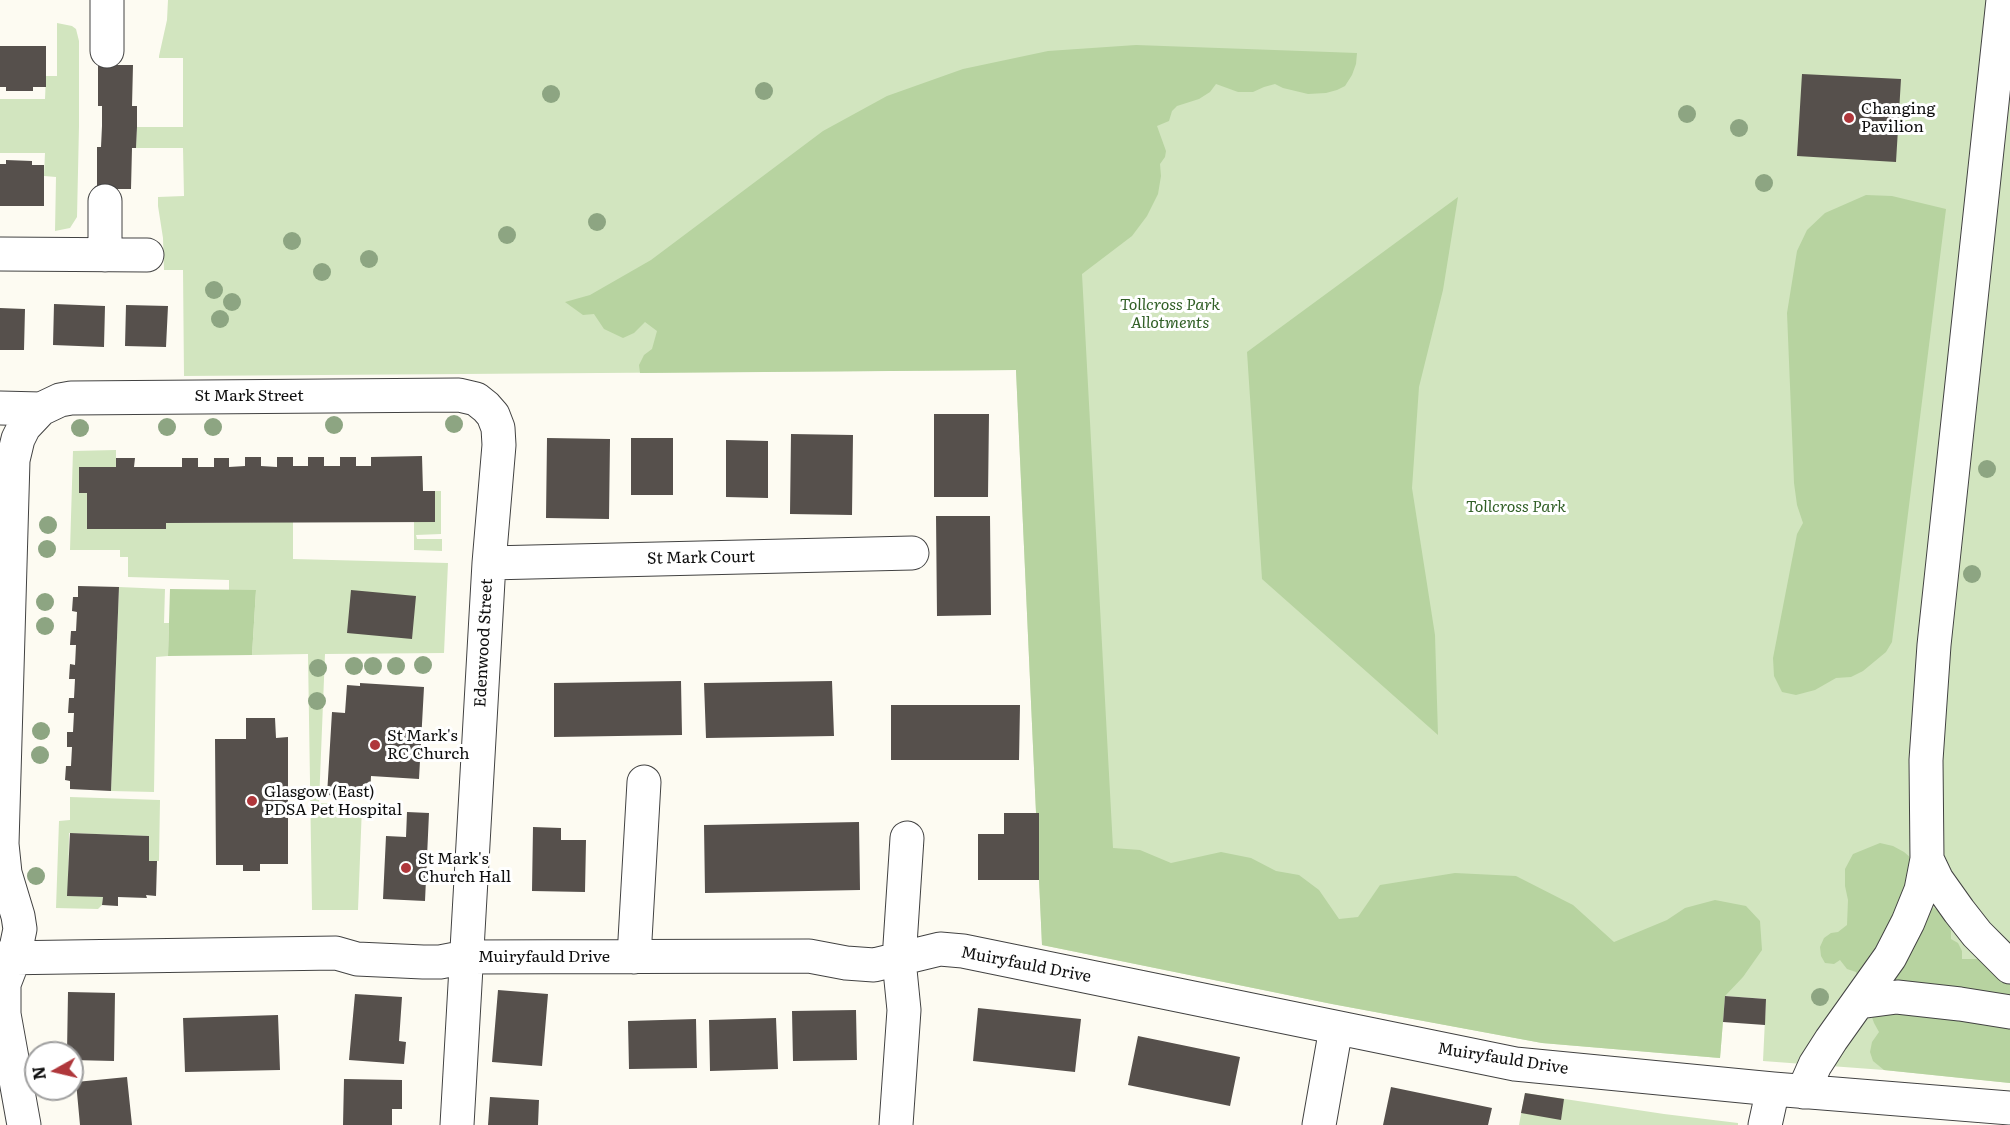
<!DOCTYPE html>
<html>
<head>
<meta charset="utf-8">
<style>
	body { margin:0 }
	#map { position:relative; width:2010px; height:1125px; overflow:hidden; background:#fdfbf2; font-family:Literata,serif }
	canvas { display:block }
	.north { position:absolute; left:24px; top:1041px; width:60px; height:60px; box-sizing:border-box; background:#fff; border:2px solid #9f9f9f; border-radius:50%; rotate:262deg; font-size:16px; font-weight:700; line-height:24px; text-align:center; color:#0f0f0f }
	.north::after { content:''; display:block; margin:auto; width:21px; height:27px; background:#af373b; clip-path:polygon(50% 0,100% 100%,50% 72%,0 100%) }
</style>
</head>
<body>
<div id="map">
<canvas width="2010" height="1125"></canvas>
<div class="north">N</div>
</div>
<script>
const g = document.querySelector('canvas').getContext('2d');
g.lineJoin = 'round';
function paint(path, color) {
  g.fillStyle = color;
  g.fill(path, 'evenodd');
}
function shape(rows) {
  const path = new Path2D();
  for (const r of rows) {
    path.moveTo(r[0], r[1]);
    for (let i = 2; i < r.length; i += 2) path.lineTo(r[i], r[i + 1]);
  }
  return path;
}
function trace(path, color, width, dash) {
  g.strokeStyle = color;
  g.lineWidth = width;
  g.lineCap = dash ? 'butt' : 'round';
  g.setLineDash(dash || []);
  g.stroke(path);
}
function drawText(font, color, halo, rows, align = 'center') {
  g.font = font + ' Literata,serif';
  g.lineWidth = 6;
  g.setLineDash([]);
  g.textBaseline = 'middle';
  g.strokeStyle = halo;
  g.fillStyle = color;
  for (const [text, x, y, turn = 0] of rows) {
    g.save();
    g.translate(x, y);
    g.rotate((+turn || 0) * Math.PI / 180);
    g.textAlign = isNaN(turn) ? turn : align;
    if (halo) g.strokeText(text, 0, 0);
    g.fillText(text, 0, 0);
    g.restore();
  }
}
const green = shape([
	[168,0,2010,0,2010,1083,1884,1070,1763,1061,1766,999,1725,996,1720,1058,1542,1043,1332,1004,1042,945,1016,370,184,376,183,270,164,270,163,238,158,206,158,197,184,196,183,148,136,148,137,127,183,127,183,58,159,58,159,56,167,20],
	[57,23,72,26,76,29,79,41,79,126,77,217,70,228,55,231,56,177,44,176,45,153,0,153,0,99,45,99,46,76,57,76],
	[116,450,116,467,79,467,79,493,87,493,87,529,166,529,166,523,293,522,293,559,448,563,444,653,325,654,319,803,362,806,358,910,312,910,308,654,252,655,256,590,229,590,229,580,128,577,128,557,120,557,120,550,70,550,73,451],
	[435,491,441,491,441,534,416,535,417,539,442,539,442,551,414,550,414,522,435,521],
	[119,587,165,589,164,623,169,623,168,656,156,657,154,792,111,791],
	[70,797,160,800,159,861,149,861,149,836,69,833,68,895,103,897,102,905,98,909,56,908,59,821,70,820],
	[1525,1093,1664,1114,1738,1123,1738,1125,1519,1125]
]);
const forest = shape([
	[1136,45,1357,53,1356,64,1352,75,1345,86,1337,90,1326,93,1308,94,1283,88,1275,84,1264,87,1253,92,1238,92,1216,84,1210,92,1199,99,1177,106,1172,111,1169,121,1157,126,1166,151,1165,157,1160,164,1161,176,1158,194,1147,216,1132,236,1082,274,1113,848,1140,850,1171,863,1221,852,1251,858,1276,871,1299,875,1319,890,1339,919,1358,917,1380,885,1455,873,1516,876,1573,905,1614,942,1667,920,1685,908,1715,900,1746,906,1760,921,1762,950,1743,977,1725,996,1720,1058,1542,1043,1332,1004,1042,945,1016,370,640,373,639,365,644,355,652,349,657,331,645,322,634,333,623,338,604,329,594,314,583,315,565,302,590,295,651,260,823,131,887,96,963,69,1048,51],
	[1866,195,1892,196,1946,209,1892,642,1886,652,1863,671,1851,677,1836,678,1815,690,1796,695,1782,692,1774,676,1773,658,1797,534,1803,523,1797,505,1794,483,1787,313,1797,251,1807,230,1825,213],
	[1458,197,1443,290,1419,387,1412,488,1435,635,1438,735,1262,579,1247,352],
	[170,589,256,590,252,655,168,656],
	[1880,843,1893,846,1904,852,1911,858,1911,876,1906,881,1909,892,1945,915,1951,931,1951,939,1958,943,1962,951,1962,959,1980,959,2010,980,2010,1083,1884,1070,1873,1061,1870,1052,1872,1042,1879,1032,1874,1023,1856,972,1847,969,1840,960,1834,964,1825,963,1821,956,1820,947,1824,938,1831,933,1838,932,1847,925,1848,900,1845,886,1845,869,1853,854]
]);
const building = shape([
	[0,46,46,46,46,87,33,87,33,91,6,91,6,87,0,87],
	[98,65,133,65,132,106,137,106,137,127,136,148,132,148,131,189,97,189,97,147,101,147,102,126,102,106,98,106],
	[1802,74,1901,79,1896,162,1797,156],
	[6,160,32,161,32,165,44,165,44,206,0,206,0,164,6,164],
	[54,304,105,306,104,347,53,345],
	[126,305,168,306,166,347,125,346],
	[0,308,25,309,24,350,0,350],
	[934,414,989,414,988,497,934,497],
	[791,434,853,435,852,515,790,514],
	[547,438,610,439,609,519,546,518],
	[631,438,673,438,673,495,631,495],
	[726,440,768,441,768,498,726,497],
	[422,456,423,491,435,491,435,522,166,523,166,529,87,529,87,493,79,493,79,467,116,467,116,458,135,458,134,467,182,467,182,458,198,458,198,467,214,467,214,458,229,458,229,467,245,466,245,457,261,457,261,466,277,467,277,457,293,457,293,466,308,466,308,457,324,457,324,466,340,466,340,457,356,457,356,466,371,466,371,457],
	[936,516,990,516,991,615,937,616],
	[78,586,119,587,111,791,70,789,70,781,65,780,66,766,71,766,72,747,67,747,67,732,73,732,74,713,68,713,69,698,74,698,75,679,69,679,70,664,75,665,76,645,70,645,71,631,76,631,77,612,72,611,73,597,78,597],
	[351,590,416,596,412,639,347,633],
	[681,681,682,735,554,737,554,683],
	[832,681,834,736,706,738,704,683],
	[360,683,424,687,419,779,371,776,370,797,327,795,332,712,345,713,347,685,360,686],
	[891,705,1020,705,1019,760,891,760],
	[246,718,275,718,276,738,288,737,288,864,260,864,260,871,243,871,243,865,216,865,215,739,246,739],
	[407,812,429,813,425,901,383,899,386,836,406,837],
	[1004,813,1039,813,1039,880,978,880,978,834,1004,834],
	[859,822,860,890,705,893,704,825],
	[533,827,561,828,561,840,586,840,585,892,532,891],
	[70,833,149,836,149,861,157,861,156,896,146,895,147,898,118,897,118,906,102,905,103,897,67,896],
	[498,990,548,994,542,1066,492,1062],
	[68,992,115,993,114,1061,72,1060,72,1053,67,1053],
	[355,994,402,997,399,1041,406,1042,404,1064,349,1060],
	[1725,996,1766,999,1765,1025,1723,1022],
	[978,1008,1081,1019,1075,1072,973,1061],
	[856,1010,857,1060,793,1061,792,1011],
	[278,1015,280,1070,185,1072,183,1018],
	[776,1018,778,1069,710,1071,709,1020],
	[696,1019,697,1068,629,1069,628,1021],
	[1138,1036,1240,1057,1230,1106,1128,1085],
	[127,1077,132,1125,80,1125,76,1082],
	[344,1079,402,1080,402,1109,392,1109,392,1125,343,1125],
	[1391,1087,1492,1108,1488,1125,1383,1125],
	[1525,1093,1564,1099,1561,1120,1521,1113],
	[490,1097,539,1100,538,1125,488,1125]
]);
const minor = shape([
	[107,51,107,0],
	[0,254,147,255],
	[105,255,105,201],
	[0,408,41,409],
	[489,563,912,553],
	[1927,859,1937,880,1959,911,1977,934,2010,967],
	[634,957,644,782],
	[0,958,336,953,357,959,423,962,440,962,466,957,809,956,846,963,874,965,940,949,963,951,1515,1064,1773,1089,2010,1108],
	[1859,1002,1897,997,1960,1004,2010,1012],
	[1803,1092,1815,1065,1831,1040,1890,957,1908,922,1921,890,1927,859,1926,760,1934,645,2003,0],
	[24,1125,4,1014,4,984,14,958,20,929,18,916,5,873,2,844,13,460,18,439,24,427,41,409,60,400,71,398,459,395,476,399,486,407,493,415,498,428,499,445,489,563,457,1125],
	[896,1125,904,1010,899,960,907,838],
	[1319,1125,1336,1028],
	[1765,1125,1773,1089]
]);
const trees = [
	[764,91],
	[551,94],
	[1687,114],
	[1739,128],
	[1764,183],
	[597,222],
	[507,235],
	[292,241],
	[369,259],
	[322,272],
	[214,290],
	[232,302],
	[220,319],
	[454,424],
	[334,425],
	[167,427],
	[213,427],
	[80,428],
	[1987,469],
	[48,525],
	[47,549],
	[1972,574],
	[45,602],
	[45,626],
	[423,665],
	[354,666],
	[373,666],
	[396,666],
	[318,668],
	[317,701],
	[41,731],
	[40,755],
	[36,876],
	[1820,997]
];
const markers = [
	[1849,118,6,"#af373b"],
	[375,745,6,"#af373b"],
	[252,801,6,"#af373b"],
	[406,868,6,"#af373b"]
];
const poiNames = [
	["Changing",1861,109],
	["Pavilion",1861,127],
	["St Mark's",387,736],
	["RC Church",387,754],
	["Glasgow (East)",264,792],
	["PDSA Pet Hospital",264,810],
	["St Mark's",418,859],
	["Church Hall",418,877]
];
const parkNames = [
	["Tollcross Park",1170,305],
	["Allotments",1170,323],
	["Tollcross Park",1516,507]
];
const streetNames = [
	["St Mark Street",249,396],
	["St Mark Court",701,558,-1],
	["Edenwood Street",484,643,-87],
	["Muiryfauld Drive",544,957],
	["Muiryfauld Drive",1026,965,11],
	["Muiryfauld Drive",1503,1059,9]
];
paint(green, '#d2e5bf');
paint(forest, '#b7d3a0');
paint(building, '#56504c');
trace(minor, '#424242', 35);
trace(minor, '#fff', 33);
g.fillStyle = '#8da582';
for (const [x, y] of trees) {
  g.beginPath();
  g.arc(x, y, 9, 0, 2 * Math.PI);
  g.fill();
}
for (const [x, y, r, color] of markers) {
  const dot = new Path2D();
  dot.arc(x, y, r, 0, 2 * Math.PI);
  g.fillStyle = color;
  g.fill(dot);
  trace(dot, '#fff', 2);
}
drawText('16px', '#0f0f0f', '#fff', poiNames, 'left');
drawText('italic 16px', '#315f26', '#fff', parkNames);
drawText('16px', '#0f0f0f', '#fff', streetNames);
</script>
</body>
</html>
